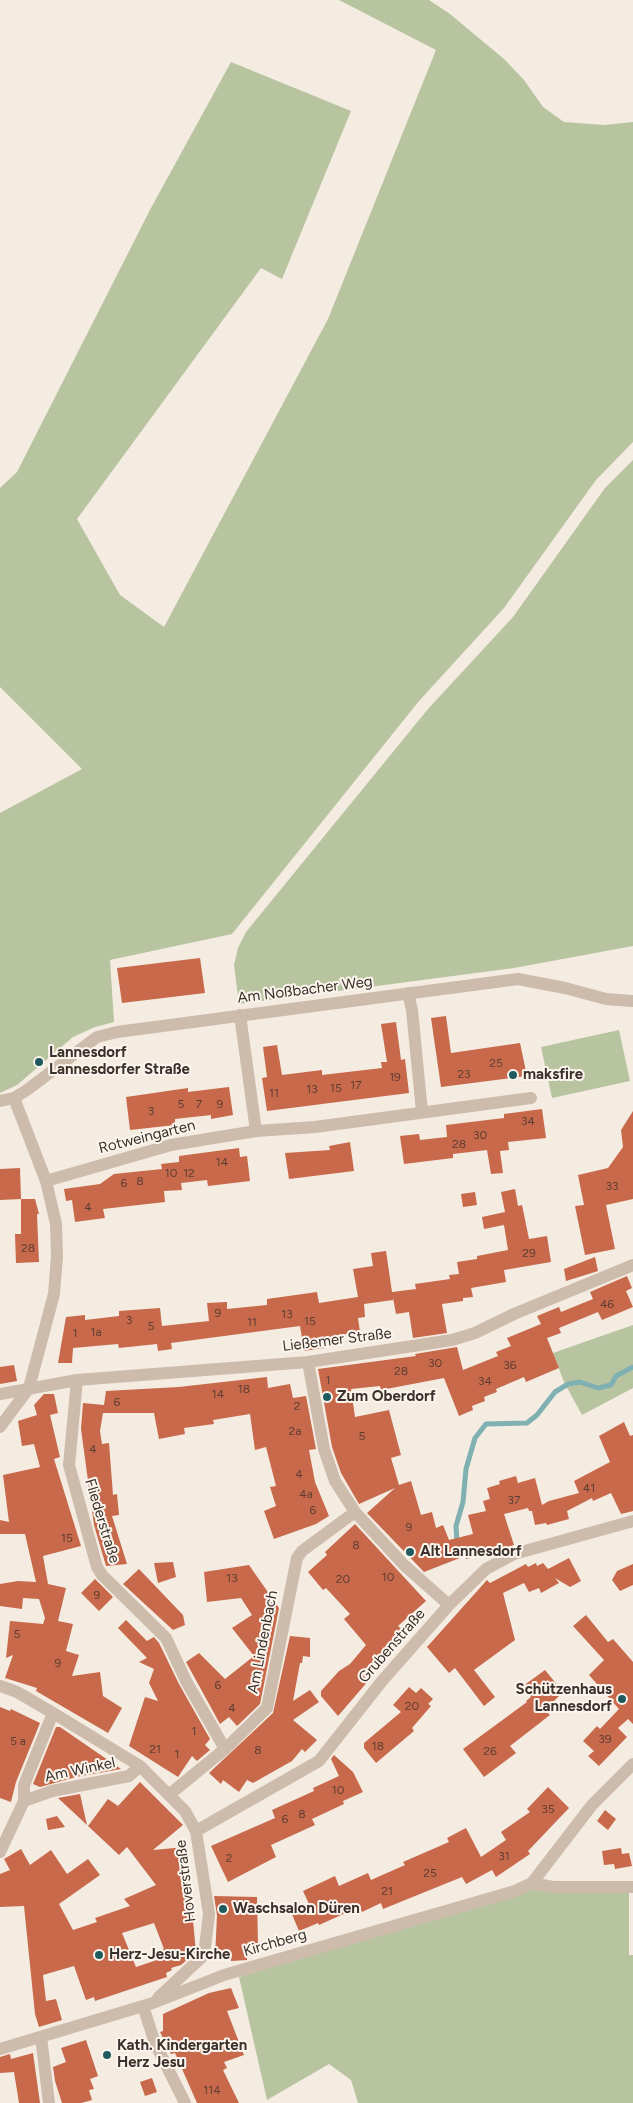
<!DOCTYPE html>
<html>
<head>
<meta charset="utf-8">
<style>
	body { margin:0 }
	canvas { display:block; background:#f4ebe1 }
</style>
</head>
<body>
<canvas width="633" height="2103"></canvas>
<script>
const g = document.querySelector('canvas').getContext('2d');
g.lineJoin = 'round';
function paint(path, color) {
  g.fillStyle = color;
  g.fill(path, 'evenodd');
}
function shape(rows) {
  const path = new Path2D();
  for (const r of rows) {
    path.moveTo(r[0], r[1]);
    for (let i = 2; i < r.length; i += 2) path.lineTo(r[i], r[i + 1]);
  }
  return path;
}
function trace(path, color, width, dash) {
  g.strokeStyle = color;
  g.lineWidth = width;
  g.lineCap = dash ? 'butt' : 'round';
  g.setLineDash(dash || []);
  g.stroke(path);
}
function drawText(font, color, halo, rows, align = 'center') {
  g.font = font + ' Figtree,sans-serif';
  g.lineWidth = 4;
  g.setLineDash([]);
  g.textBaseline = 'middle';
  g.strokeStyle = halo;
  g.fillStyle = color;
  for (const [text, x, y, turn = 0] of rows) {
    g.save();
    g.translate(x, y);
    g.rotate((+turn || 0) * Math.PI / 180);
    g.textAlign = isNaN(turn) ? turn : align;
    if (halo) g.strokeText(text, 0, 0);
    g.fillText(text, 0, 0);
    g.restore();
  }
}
const green = shape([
	[339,0,429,0,450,14,504,59,524,80,543,107,564,122,604,125,633,122,633,442,596,480,504,608,419,701,232,934,110,960,114,1022,95,1027,73,1037,17,1085,0,1093,0,813,82,769,0,687,0,488,17,472,151,208,231,62,351,111,282,279,261,268,77,519,120,595,164,627,328,319,436,50],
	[633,460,633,946,514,968,239,1004,234,965,238,948,246,932,428,709,513,617,605,488],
	[619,1030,630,1081,552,1098,541,1047],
	[633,1325,633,1388,582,1415,564,1382,553,1353],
	[532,1887,629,1893,629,1955,633,1955,633,2103,358,2103,351,2080,329,2064,267,2100,239,1977]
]);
const stream = shape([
	[457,1543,456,1526,463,1502,466,1469,475,1438,486,1424,527,1423,537,1415,555,1392,568,1384,580,1382,598,1388,611,1385,616,1376,633,1367]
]);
const building = shape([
	[200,958,205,993,122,1003,117,968],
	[446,1016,451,1053,520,1043,527,1076,441,1087,431,1018],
	[396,1022,401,1060,405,1059,409,1093,267,1111,262,1078,267,1077,263,1047,277,1045,282,1075,322,1070,322,1075,382,1068,381,1062,387,1062,381,1024],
	[229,1087,233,1115,211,1119,211,1115,175,1119,175,1125,130,1130,126,1097,188,1088,188,1092],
	[542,1109,546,1138,508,1142,509,1150,500,1151,503,1173,491,1174,487,1150,453,1154,453,1158,404,1164,400,1136,419,1134,420,1140,447,1137,446,1125,504,1118,504,1114],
	[633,1111,633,1199,606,1205,615,1249,585,1255,575,1206,584,1205,578,1175,608,1168,623,1147,621,1130],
	[350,1142,354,1171,289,1179,285,1153,330,1150,329,1146],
	[239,1148,240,1157,247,1156,250,1181,208,1186,207,1180,181,1183,182,1190,164,1191,165,1202,103,1209,105,1218,75,1222,72,1200,66,1201,64,1189,100,1184,114,1174,162,1169,161,1164,179,1162,179,1156],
	[20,1168,21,1199,0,1200,0,1169],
	[515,1189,518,1206,522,1205,529,1239,547,1236,551,1262,504,1270,506,1282,471,1288,473,1297,463,1298,463,1301,442,1304,447,1333,413,1338,409,1312,396,1314,393,1298,393,1300,364,1304,365,1317,358,1318,360,1332,323,1338,324,1348,304,1351,300,1326,171,1343,172,1349,158,1351,157,1344,119,1348,118,1344,73,1348,72,1363,58,1363,66,1317,85,1315,85,1320,119,1316,119,1311,160,1308,162,1326,209,1321,207,1303,227,1302,227,1309,267,1305,267,1299,317,1292,319,1303,358,1297,353,1269,373,1266,371,1253,386,1251,392,1292,416,1289,415,1284,450,1279,449,1275,459,1274,457,1262,477,1259,477,1256,508,1250,504,1225,484,1229,482,1217,505,1212,501,1192],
	[475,1192,477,1205,463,1207,461,1194],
	[21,1199,35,1199,39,1214,37,1214,39,1262,16,1263,15,1234,21,1234],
	[595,1257,598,1271,566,1281,564,1269],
	[627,1276,632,1288,626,1291,633,1307,602,1320,598,1312,559,1328,561,1333,547,1338,559,1368,526,1382,524,1377,496,1389,497,1392,484,1397,485,1401,472,1406,473,1410,459,1416,444,1378,381,1390,380,1386,351,1389,355,1417,389,1410,401,1455,391,1458,399,1485,411,1481,421,1515,432,1512,436,1528,443,1525,449,1540,473,1534,468,1515,486,1511,483,1501,490,1499,487,1488,500,1484,499,1481,516,1476,518,1483,535,1478,542,1505,549,1501,579,1493,574,1481,610,1462,599,1436,624,1422,630,1436,633,1435,633,1511,621,1514,611,1493,593,1501,592,1498,567,1511,569,1519,547,1525,546,1523,535,1525,532,1511,529,1511,528,1508,504,1514,514,1545,466,1559,465,1556,424,1572,367,1513,395,1488,359,1504,341,1473,332,1447,318,1369,416,1356,415,1354,457,1347,463,1370,498,1356,496,1352,511,1346,507,1338,541,1324,537,1316,559,1307,561,1312,593,1299,590,1292],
	[14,1365,17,1381,0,1384,0,1367],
	[267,1377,268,1388,290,1384,293,1398,306,1396,316,1449,309,1450,315,1482,329,1516,316,1524,274,1539,264,1511,276,1506,270,1487,276,1486,266,1447,255,1450,250,1414,213,1420,214,1424,184,1428,185,1434,159,1439,154,1413,103,1413,100,1431,102,1444,109,1443,113,1495,117,1494,119,1515,112,1516,127,1564,106,1566,94,1525,81,1429,83,1403,104,1405,106,1391,179,1387],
	[44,1394,54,1394,58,1413,50,1415,60,1457,54,1459,81,1546,43,1556,48,1584,66,1588,58,1621,73,1624,66,1651,79,1655,72,1676,100,1672,103,1696,122,1708,108,1733,36,1691,37,1688,5,1678,13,1655,6,1658,10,1621,43,1624,45,1618,39,1599,23,1598,22,1609,0,1606,0,1584,18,1581,36,1582,25,1534,0,1534,0,1520,9,1522,3,1475,40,1467,34,1444,22,1446,18,1421,37,1415,34,1405],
	[355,1524,426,1601,398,1626,407,1634,393,1651,387,1646,363,1675,369,1680,338,1716,321,1696,321,1691,339,1671,350,1664,366,1645,344,1619,350,1614,326,1588,323,1590,308,1572,327,1555,325,1552],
	[569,1558,581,1581,570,1587,555,1578,559,1583,541,1593,539,1588,529,1592,524,1583,503,1593,515,1640,474,1670,495,1697,484,1706,455,1668,449,1673,427,1647,487,1580,490,1583,526,1564,528,1567,536,1563,537,1566,543,1563,548,1569],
	[173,1562,176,1577,158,1583,154,1563],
	[633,1564,633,1585,620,1591,612,1580,617,1571],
	[249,1565,279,1608,260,1704,237,1726,229,1717,220,1724,186,1662,199,1653,225,1679,254,1656,232,1628,252,1615,241,1598,207,1602,204,1572],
	[139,1569,183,1615,185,1625,173,1630,123,1584],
	[95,1579,113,1597,99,1611,81,1593],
	[586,1615,608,1642,613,1639,633,1662,633,1724,628,1719,618,1728,627,1737,599,1766,588,1756,594,1751,583,1741,597,1726,600,1729,619,1709,589,1675,604,1660,573,1626],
	[126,1620,147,1641,154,1637,159,1643,179,1684,210,1739,205,1745,210,1750,197,1761,192,1756,178,1777,129,1746,145,1697,158,1701,149,1683,154,1669,139,1662,147,1658,118,1628],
	[290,1636,310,1638,310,1657,303,1656,302,1663,300,1663,293,1701,310,1690,319,1702,293,1720,317,1740,305,1752,302,1749,292,1761,253,1783,247,1780,239,1792,223,1780,221,1784,209,1773,273,1713],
	[545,1670,563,1692,545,1710,550,1715,510,1746,516,1753,484,1777,463,1749,527,1702,526,1701,531,1697,523,1686],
	[409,1687,416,1693,421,1688,433,1699,428,1704,431,1706,412,1728,414,1731,376,1763,364,1748,364,1743,401,1712,393,1705],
	[0,1707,10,1711,11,1709,40,1723,16,1782,11,1802,0,1798],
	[56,1727,60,1727,121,1769,76,1777,40,1787,33,1784],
	[334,1755,353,1772,363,1792,343,1801,344,1804,312,1819,315,1825,271,1845,276,1857,228,1882,211,1846,275,1818,272,1810,314,1791,313,1788,339,1776,331,1759],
	[140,1782,183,1825,153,1850,186,1847,196,1952,181,1965,171,1968,172,1970,166,1973,167,1977,95,2001,94,1997,86,2000,74,1966,43,1975,46,2001,56,1999,62,2020,39,2027,35,2014,24,1906,0,1907,0,1874,10,1870,4,1859,21,1849,30,1865,51,1850,67,1874,88,1859,100,1875,59,1904,73,1930,97,1922,95,1918,130,1906,124,1899,156,1885,127,1847,119,1855,88,1826,108,1799,118,1806],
	[154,1923,164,1949,155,1952,157,1960,136,1967,122,1933],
	[548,1787,569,1808,528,1851,530,1854,496,1877,492,1870,466,1884,462,1877,383,1909,381,1903,362,1912,359,1907,319,1925,318,1923,299,1931,291,1912,309,1904,303,1891,335,1876,339,1886,368,1873,371,1880,405,1865,403,1862,449,1842,447,1838,466,1828,481,1857,506,1840,501,1832,530,1812,527,1809],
	[80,1794,87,1825,58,1798],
	[605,1810,616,1819,608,1830,597,1821],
	[57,1816,65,1827,48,1830,46,1819],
	[621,1848,622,1854,629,1853,632,1866,615,1869,614,1864,604,1865,602,1851],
	[214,1896,257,1897,258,1944,247,1944,247,1960,231,1961,231,1958,215,1958,217,1915],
	[231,1988,239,2008,227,2011,244,2055,224,2062,227,2068,223,2070,239,2103,197,2103,175,2053,171,2054,160,2032,163,2031,163,2014,209,1993],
	[86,2040,98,2076,90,2079,94,2089,89,2090,92,2100,81,2103,62,2103,55,2081,53,2067,66,2062,61,2048],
	[33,2053,40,2103,19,2103,14,2072,0,2073,0,2057,10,2054,11,2059],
	[152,2078,157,2092,145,2096,140,2082]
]);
const minor = shape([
	[408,993,412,1010,422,1112],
	[240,1015,256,1131],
	[46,1181,171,1145,256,1131,315,1127,531,1098],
	[308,1362,324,1449,335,1481,355,1512,404,1565,449,1605],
	[77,1380,69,1465,97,1567,102,1575,166,1638,186,1681,225,1749],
	[0,1394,77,1380,308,1362,452,1340,475,1333,514,1314,633,1265],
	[0,1427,29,1388,54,1294,57,1256,56,1224,46,1181,14,1098],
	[0,1686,17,1692,53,1713,140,1766,185,1811,196,1831,209,1914,204,1955,158,1998],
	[170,1794,225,1749,267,1708,297,1558,302,1551,355,1512],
	[24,1801,24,1785,53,1713],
	[196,1831,319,1761,382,1681,449,1605,486,1569,514,1554,633,1521],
	[0,1852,24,1801,52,1791,129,1776,140,1766],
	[532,1883,592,1805,633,1764],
	[143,2006,155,2043,185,2103],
	[41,2037,49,2103],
	[0,2049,153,2003,224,1975,515,1891,532,1883,553,1887,633,1887]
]);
const tertiary = shape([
	[0,1101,14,1098,27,1090,97,1037,117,1032,518,979,565,988,606,999,633,1001]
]);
const markers = [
	[39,1062,5,"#1f5a5e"],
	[513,1075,5,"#1f5a5e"],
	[327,1397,5,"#1f5a5e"],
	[410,1552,5,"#1f5a5e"],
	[622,1699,5,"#1f5a5e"],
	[223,1909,5,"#1f5a5e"],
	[99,1955,5,"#1f5a5e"],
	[107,2055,5,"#1f5a5e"]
];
const numberNames = [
	["25",496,1063],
	["23",464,1074],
	["19",395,1077],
	["17",356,1085],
	["15",336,1088],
	["13",312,1089],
	["11",274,1093],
	["5",181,1104],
	["7",199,1104],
	["9",220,1104],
	["3",151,1111],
	["34",528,1121],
	["30",480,1135],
	["28",459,1144],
	["14",222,1162],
	["10",171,1173],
	["12",189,1173],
	["8",140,1181],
	["6",124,1183],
	["33",612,1186],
	["4",88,1207],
	["28",28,1248],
	["29",529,1253],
	["46",607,1304],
	["9",218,1313],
	["13",287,1314],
	["3",129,1320],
	["15",310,1321],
	["11",252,1322],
	["5",151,1326],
	["1a",96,1332],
	["1",75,1333],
	["30",435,1363],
	["36",510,1365],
	["28",401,1371],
	["1",328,1380],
	["34",485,1381],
	["18",244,1389],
	["14",218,1394],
	["6",117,1402],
	["2",297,1406],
	["2a",295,1431],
	["5",362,1436],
	["4",93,1449],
	["4",299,1474],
	["41",589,1488],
	["4a",306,1494],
	["37",514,1500],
	["6",313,1510],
	["9",409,1527],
	["15",67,1538],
	["8",356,1545],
	["10",388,1577],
	["13",232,1578],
	["20",343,1579],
	["9",97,1595],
	["5",17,1634],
	["9",58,1663],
	["6",218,1685],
	["20",412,1706],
	["4",232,1708],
	["1",194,1731],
	["39",605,1739],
	["5 a",18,1741],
	["18",378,1746],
	["21",155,1749],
	["8",258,1750],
	["26",490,1751],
	["1",177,1754],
	["10",338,1790],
	["35",548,1809],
	["8",302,1814],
	["6",285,1819],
	["31",504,1856],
	["2",229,1858],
	["25",430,1873],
	["21",387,1891],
	["114",212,2090]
];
const streetNames = [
	["Am Noßbacher Weg",305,990,-7],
	["Rotweingarten",147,1137,-14],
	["Ließemer Straße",337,1340,-7],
	["Fliederstraße",102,1521,73],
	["Am Lindenbach",263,1642,-79],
	["Grubenstraße",392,1646,-49],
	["Am Winkel",80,1770,-12],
	["Hoverstraße",186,1881,-97],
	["Kirchberg",275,1943,-16]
];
const poiNames = [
	["Lannesdorf",49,1053],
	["Lannesdorfer Straße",49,1070],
	["maksfire",523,1075],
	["Zum Oberdorf",337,1397],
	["Alt Lannesdorf",420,1552],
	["Schützenhaus",612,1690,"right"],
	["Lannesdorf",612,1707,"right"],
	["Waschsalon Düren",233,1909],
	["Herz-Jesu-Kirche",109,1955],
	["Kath. Kindergarten",117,2046],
	["Herz Jesu",117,2063]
];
paint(green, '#b8c4a0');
trace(stream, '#7fb0b2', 5);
paint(building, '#c8694b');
trace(minor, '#cdbbac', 12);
trace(tertiary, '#cdbbac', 12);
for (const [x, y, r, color] of markers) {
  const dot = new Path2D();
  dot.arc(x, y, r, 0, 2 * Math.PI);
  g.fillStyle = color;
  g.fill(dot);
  trace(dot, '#fbf5ee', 2);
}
drawText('12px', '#5e3e33', null, numberNames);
drawText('15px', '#3b302b', '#fbf5ee', streetNames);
drawText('bold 15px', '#3b302b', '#fbf5ee', poiNames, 'left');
</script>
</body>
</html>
